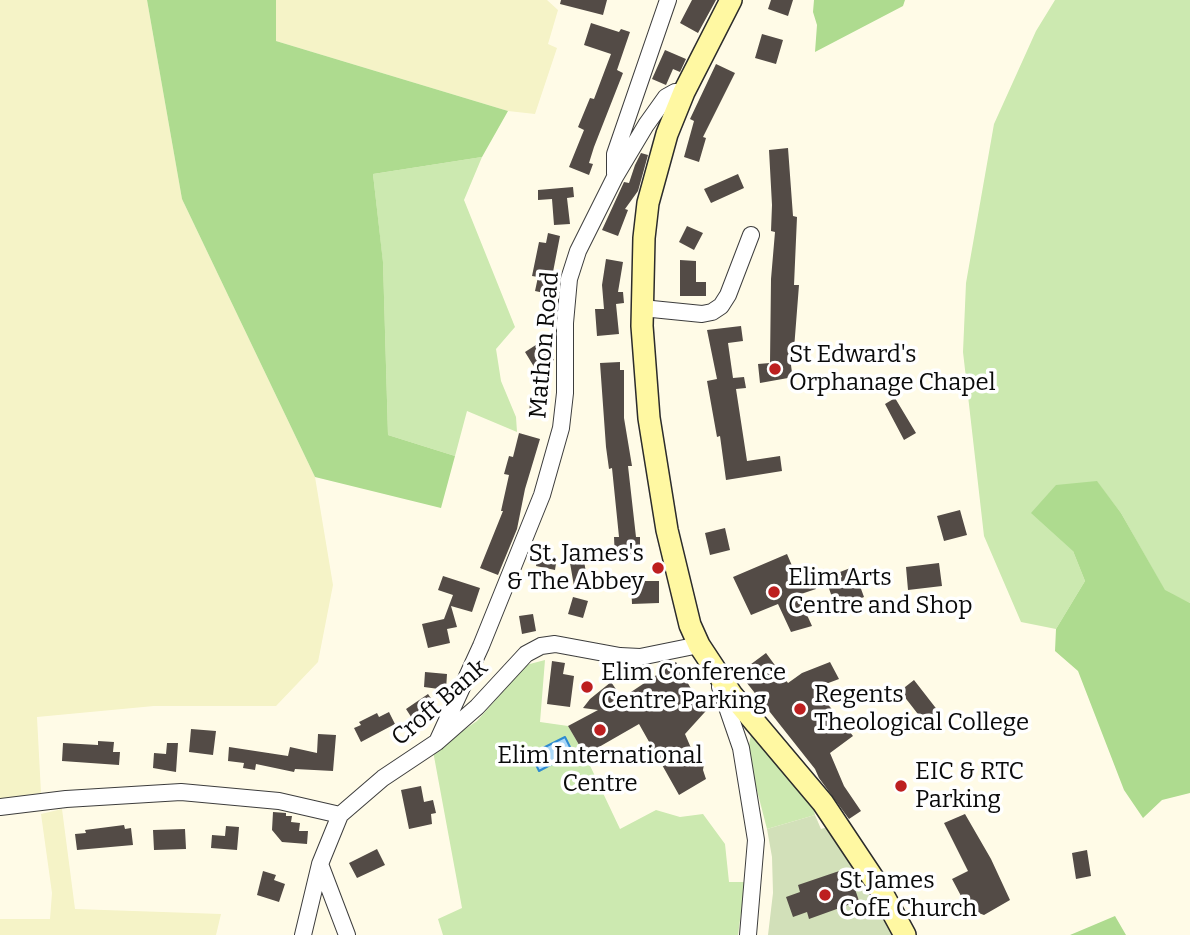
<!DOCTYPE html>
<html>
<head>
<meta charset="utf-8">
<style>
	body { margin:0 }
	canvas { display:block; background:#fffbe7 }
</style>
</head>
<body>
<canvas width="1190" height="935"></canvas>
<script>
const g = document.querySelector('canvas').getContext('2d');
g.lineJoin = 'round';
function paint(path, color) {
  g.fillStyle = color;
  g.fill(path, 'evenodd');
}
function shape(rows) {
  const path = new Path2D();
  for (const r of rows) {
    path.moveTo(r[0], r[1]);
    for (let i = 2; i < r.length; i += 2) path.lineTo(r[i], r[i + 1]);
  }
  return path;
}
function trace(path, color, width, dash) {
  g.strokeStyle = color;
  g.lineWidth = width;
  g.lineCap = dash ? 'butt' : 'round';
  g.setLineDash(dash || []);
  g.stroke(path);
}
function drawText(font, color, halo, rows, align = 'center') {
  g.font = font + ' Bitter,serif';
  g.lineWidth = 7;
  g.setLineDash([]);
  g.textBaseline = 'middle';
  g.strokeStyle = halo;
  g.fillStyle = color;
  for (const [text, x, y, turn = 0] of rows) {
    g.save();
    g.translate(x, y);
    g.rotate((+turn || 0) * Math.PI / 180);
    g.textAlign = isNaN(turn) ? turn : align;
    if (halo) g.strokeText(text, 0, 0);
    g.fillText(text, 0, 0);
    g.restore();
  }
}
const farmland = shape([
	[0,0,147,0,182,199,315,477,333,585,318,662,276,706,154,706,37,717,41,793,0,799],
	[276,0,547,0,558,10,548,44,557,48,535,114,508,111,276,41],
	[62,809,75,909,221,914,216,935,0,935,0,919,50,919,52,893,41,814]
]);
const green = shape([
	[1055,0,1190,0,1190,603,1165,591,1121,513,1097,482,1073,551,1085,581,1056,629,1021,622,984,536,963,352,966,283,994,124,1036,31],
	[482,157,464,200,515,327,496,349,501,381,516,417,517,432,467,411,455,456,388,435,383,263,373,174],
	[545,660,540,722,568,726,585,755,620,829,656,810,680,817,703,814,725,844,729,882,745,882,738,935,443,935,438,919,462,908,433,751,477,721,526,665],
	[751,734,811,799,815,815,767,829,752,771,749,745]
]);
const forest = shape([
	[147,0,276,0,276,41,508,111,482,157,373,174,383,262,388,435,455,456,441,508,315,477,182,199],
	[814,0,905,0,903,6,815,52,817,25,813,12],
	[1097,481,1121,513,1165,590,1190,603,1190,793,1162,800,1143,818,1124,790,1078,671,1055,651,1056,629,1085,581,1073,551,1031,513,1056,485],
	[1115,916,1126,935,1070,935]
]);
const cemetery = shape([
	[815,815,821,829,831,826,896,935,768,935,773,893,772,857,767,829]
]);
const water = shape([
	[565,737,573,753,539,771,531,754,565,737]
]);
const building = shape([
	[561,0,607,0,603,15,560,4],
	[692,0,716,0,698,33,680,23],
	[771,0,793,0,788,16,768,9],
	[591,23,619,32,621,29,630,32,617,70,623,73,594,147,589,163,593,164,589,175,569,167,584,130,578,127,590,98,594,99,611,54,584,45],
	[762,34,783,40,776,64,755,58],
	[665,50,686,59,680,72,673,69,666,85,652,79],
	[716,64,735,73,703,137,706,138,699,162,684,157,694,121,690,119],
	[788,148,793,216,797,217,794,285,799,285,794,349,789,349,792,373,788,378,760,383,758,364,770,363,771,279,775,232,771,231,772,205,769,150],
	[641,153,648,155,638,191,625,209,628,210,618,236,602,230,624,182,629,183,635,165],
	[738,174,744,188,711,203,704,189],
	[573,187,574,197,567,198,570,224,554,225,552,199,538,200,538,190],
	[687,226,703,233,694,250,679,242],
	[548,233,560,236,553,272,560,273,558,289,550,287,549,294,535,291,538,277,532,276,539,242,546,243],
	[606,259,623,262,618,292,623,292,624,303,616,304,619,334,597,336,595,309,604,309,602,285],
	[680,260,696,261,696,282,706,282,706,296,680,296],
	[741,326,743,341,728,343,733,378,744,377,746,388,736,389,747,461,780,456,782,471,726,480,720,436,717,437,707,381,717,379,707,330],
	[542,341,554,360,551,362,543,418,529,416,530,400,533,401,536,370,525,352],
	[620,362,620,370,624,370,624,418,632,466,628,466,636,537,640,537,640,558,615,559,614,537,619,537,612,468,609,469,606,447,600,363],
	[895,398,916,433,904,440,885,404],
	[519,433,540,439,525,489,517,529,498,575,480,568,503,511,501,511,509,475,504,474,509,456,513,457],
	[960,510,967,535,944,541,937,516],
	[725,528,730,550,710,555,705,533],
	[538,553,557,557,555,570,536,566],
	[787,554,799,582,811,577,816,589,798,595,812,626,791,632,778,604,751,615,733,577],
	[584,561,588,584,574,586,570,563],
	[939,563,942,586,908,590,906,567],
	[853,567,864,597,836,608,827,583,842,577,840,572],
	[443,576,480,588,472,612,451,606,457,627,447,629,450,643,428,648,422,624,444,619,453,595,438,590],
	[631,581,659,581,659,603,632,604],
	[573,597,588,601,583,618,568,614],
	[533,614,536,631,522,634,519,616],
	[766,653,788,683,802,673,830,662,839,679,815,688,853,736,830,753,844,786,861,811,849,819,819,778,815,769,739,673],
	[552,661,565,663,563,674,574,676,570,707,547,704],
	[676,662,699,703,711,693,714,702,685,734,691,748,697,752,704,764,703,770,706,779,679,795,639,724,585,755,568,726,598,710,583,708,590,699,611,682,622,698],
	[425,672,447,674,446,690,424,687],
	[914,680,942,716,928,727,900,691],
	[428,694,439,710,426,719,428,722,419,729,406,709],
	[389,712,395,724,361,742,354,728,361,725,359,722,377,713,379,717],
	[191,729,216,731,213,755,189,752],
	[318,734,336,735,333,771,295,769,294,772,256,764,255,770,243,768,244,763,228,761,229,747,288,756,290,747,317,753],
	[98,741,114,742,113,752,120,752,119,765,62,761,63,743,98,745],
	[167,743,178,743,176,772,153,768,154,753,166,754],
	[421,786,424,802,433,800,436,813,431,814,432,824,409,829,401,790],
	[273,812,286,813,286,816,292,816,291,822,300,823,299,831,308,831,307,844,282,842,272,830],
	[965,814,991,859,1010,900,984,915,968,909,952,879,968,871,944,823],
	[124,825,125,829,131,828,133,845,77,850,75,834,86,833,85,830],
	[226,826,239,827,237,850,211,848,212,835,225,836],
	[185,829,186,849,154,850,153,830],
	[377,849,385,865,357,878,349,863],
	[1087,850,1091,876,1076,879,1072,853],
	[848,868,859,901,809,919,807,912,793,917,786,897,800,892,798,885],
	[263,871,276,875,274,880,285,884,279,902,257,895]
]);
const minor = shape([
	[615,174,615,154,668,0],
	[642,308,702,314,712,312,721,306,728,295,751,235],
	[720,687,741,748,756,840,748,935],
	[437,742,481,646,542,495,561,428,565,393,565,323,569,279,578,251,615,177,646,125,666,97,675,92,684,92],
	[0,807,66,799,181,792,279,801,340,815],
	[320,864,347,935],
	[303,935,320,864,340,815,383,778,437,742,477,707,526,654,541,646,555,644,620,656,640,657,699,645]
]);
const secondary = shape([
	[731,0,684,92,667,134,648,203,644,238,642,326,649,418,667,530,690,625,699,645,732,695,823,803,879,887,905,935]
]);
const markers = [
	[775,369,7,"#bd1f20"],
	[658,568,7,"#bd1f20"],
	[774,592,7,"#bd1f20"],
	[587,687,7,"#bd1f20"],
	[800,709,7,"#bd1f20"],
	[600,730,7,"#bd1f20"],
	[901,786,7,"#bd1f20"],
	[825,895,7,"#bd1f20"]
];
const streetNames = [
	["Mathon Road",545,345,-85],
	["Croft Bank",440,703,-41]
];
const poiNames = [
	["St Edward's",789,355],
	["Orphanage Chapel",789,383],
	["St. James's",644,554,"right"],
	["& The Abbey",644,582,"right"],
	["Elim Arts",788,578],
	["Centre and Shop",788,606],
	["Elim Conference",601,673],
	["Centre Parking",601,701],
	["Regents",814,695],
	["Theological College",814,723],
	["Elim International",600,756,"center"],
	["Centre",600,784,"center"],
	["EIC & RTC",915,772],
	["Parking",915,800],
	["St James",839,881],
	["CofE Church",839,909]
];
paint(farmland, '#f5f3c7');
paint(green, '#cce9b0');
paint(forest, '#aedb8f');
paint(cemetery, '#d2e0b9');
paint(water, '#aad8f8');
trace(water, '#2e8ad1', 2);
paint(building, '#534b46');
trace(minor, '#3d3d3d', 18);
trace(secondary, '#2c2c2c', 24);
trace(minor, '#fff', 16);
trace(secondary, '#fff8a2', 21);
for (const [x, y, r, color] of markers) {
  const dot = new Path2D();
  dot.arc(x, y, r, 0, 2 * Math.PI);
  g.fillStyle = color;
  g.fill(dot);
  trace(dot, '#fff', 2.5);
}
drawText('24px', '#0a0a0a', '#fff', streetNames);
drawText('24px', '#0a0a0a', '#fff', poiNames, 'left');
</script>
</body>
</html>
